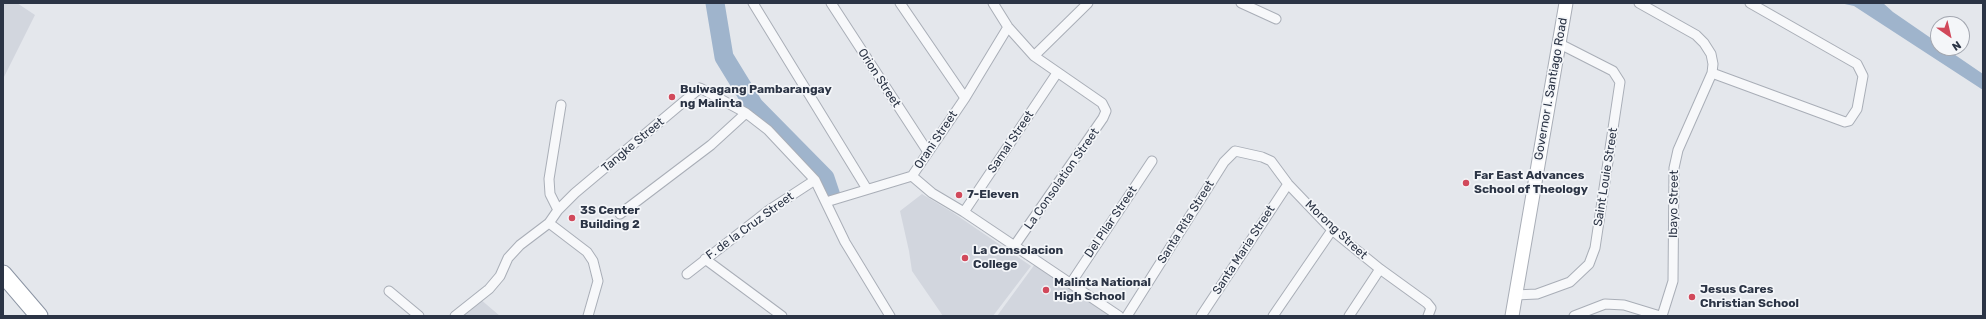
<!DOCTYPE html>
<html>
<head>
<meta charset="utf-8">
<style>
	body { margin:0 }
	#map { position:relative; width:1986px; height:319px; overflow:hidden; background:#e4e7ec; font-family:Rubik,sans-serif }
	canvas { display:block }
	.frame { position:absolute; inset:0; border:4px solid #2b3445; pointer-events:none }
	.north { position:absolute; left:1930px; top:16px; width:40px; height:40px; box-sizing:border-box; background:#f4f6f9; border:1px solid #a4a8b1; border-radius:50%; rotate:146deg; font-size:11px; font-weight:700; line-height:16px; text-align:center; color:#2b3445 }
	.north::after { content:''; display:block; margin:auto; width:14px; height:18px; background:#d1495b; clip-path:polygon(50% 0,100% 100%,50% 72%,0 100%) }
</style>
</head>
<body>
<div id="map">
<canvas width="1986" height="319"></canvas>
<div class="frame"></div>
<div class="north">N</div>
</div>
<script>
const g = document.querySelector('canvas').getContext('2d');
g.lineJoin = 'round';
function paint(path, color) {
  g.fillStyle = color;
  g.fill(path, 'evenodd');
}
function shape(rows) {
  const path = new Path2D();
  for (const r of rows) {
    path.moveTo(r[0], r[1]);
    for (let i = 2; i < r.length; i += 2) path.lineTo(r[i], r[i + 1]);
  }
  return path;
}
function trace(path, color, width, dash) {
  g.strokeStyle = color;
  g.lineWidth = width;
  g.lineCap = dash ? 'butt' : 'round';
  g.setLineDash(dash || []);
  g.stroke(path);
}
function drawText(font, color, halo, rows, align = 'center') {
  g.font = font + ' Rubik,sans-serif';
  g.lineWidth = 3.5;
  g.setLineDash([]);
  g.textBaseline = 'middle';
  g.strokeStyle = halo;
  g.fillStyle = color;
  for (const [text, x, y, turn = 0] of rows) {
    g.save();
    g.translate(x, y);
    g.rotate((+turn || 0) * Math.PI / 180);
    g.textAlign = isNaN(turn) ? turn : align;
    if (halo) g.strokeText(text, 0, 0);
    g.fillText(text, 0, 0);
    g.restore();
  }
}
const built = shape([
	[3,3,17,3,35,15,3,79],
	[922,194,952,212,1031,266,993,316,943,316,912,271,909,251,900,211],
	[1035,264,1115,316,997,316],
	[480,299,500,316,459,316]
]);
const water = shape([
	[1840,3,1883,3,1893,12,1938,43,1938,48,1945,48,1983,74,1983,90,1854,6]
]);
const river = shape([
	[715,3,724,57,754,106,825,178,831,196]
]);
const street = shape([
	[753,3,867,189],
	[831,3,928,152],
	[900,3,965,98],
	[993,3,1008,27,1034,56,1102,103,1106,111,1103,118,1015,245],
	[1241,3,1276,19],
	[1639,3,1696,35,1704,43,1711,54,1713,64,1712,73,1678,150,1674,168,1673,281,1662,316],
	[1034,56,1088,3],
	[1712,73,1845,122,1849,121,1857,109,1863,76,1857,64,1750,3],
	[912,176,932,193,964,212,1119,316],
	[826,202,912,176,965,98,1008,27],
	[558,210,550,194,549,179,561,105],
	[964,212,1057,73],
	[620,214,711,145,746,113],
	[549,223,587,252,593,261,598,281,588,316],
	[705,259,782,316],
	[687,274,769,210,815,180],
	[1071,283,1152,161],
	[389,291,419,316],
	[1515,295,1537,294,1570,282,1589,264,1595,248,1620,82,1613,71,1558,43],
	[455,316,489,289,500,276,508,258,520,245,549,223,558,210,575,193,700,88,746,113,768,130,815,180,845,242,890,316],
	[1127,316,1224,162,1235,151,1262,157,1271,161,1288,184,1332,230,1380,269,1427,303,1431,308,1428,316],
	[1201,316,1288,184],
	[1273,316,1332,230],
	[1349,316,1380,269],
	[1574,316,1605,304,1624,305,1660,316]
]);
const secondary = shape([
	[1512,316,1566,3]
]);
const highway = shape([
	[3,274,39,316]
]);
const markers = [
	[672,97,4,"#d1495b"],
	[1466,183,4,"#d1495b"],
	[959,195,4,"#d1495b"],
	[572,218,4,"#d1495b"],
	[965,258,4,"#d1495b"],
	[1046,290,4,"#d1495b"],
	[1692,297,4,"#d1495b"]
];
const streetNames = [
	["Orion Street",879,78,57],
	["Governor I. Santiago Road",1551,89,-80],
	["Orani Street",936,140,-56],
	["Samal Street",1011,142,-56],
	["Tangke Street",633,145,-40],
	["Saint Louie Street",1606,177,-81],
	["La Consolation Street",1062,179,-55],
	["Ibayo Street",1674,204,-89],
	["Del Pilar Street",1111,222,-56],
	["Santa Rita Street",1186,222,-58],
	["F. de la Cruz Street",750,226,-36],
	["Morong Street",1336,230,43],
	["Santa Maria Street",1244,250,-57]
];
const poiNames = [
	["Bulwagang Pambarangay",680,90],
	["ng Malinta",680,104],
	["Far East Advances",1474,176],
	["School of Theology",1474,190],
	["7-Eleven",967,195],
	["3S Center",580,211],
	["Building 2",580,225],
	["La Consolacion",973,251],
	["College",973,265],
	["Malinta National",1054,283],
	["High School",1054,297],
	["Jesus Cares",1700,290],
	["Christian School",1700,304]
];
paint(built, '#d2d6de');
paint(water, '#9fb4cc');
trace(river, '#9fb4cc', 19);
trace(street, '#a9aeb7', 11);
trace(secondary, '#a9aeb7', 15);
trace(highway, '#8b94a3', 19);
trace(street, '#f7f8fa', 9);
trace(secondary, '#fff', 13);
trace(highway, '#fff', 17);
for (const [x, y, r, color] of markers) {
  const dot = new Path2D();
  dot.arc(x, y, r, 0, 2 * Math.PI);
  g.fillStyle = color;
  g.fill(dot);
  trace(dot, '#f4f6f9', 1.5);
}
drawText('12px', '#2b3445', '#f4f6f9', streetNames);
drawText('bold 12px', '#2b3445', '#f4f6f9', poiNames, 'left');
</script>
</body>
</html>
